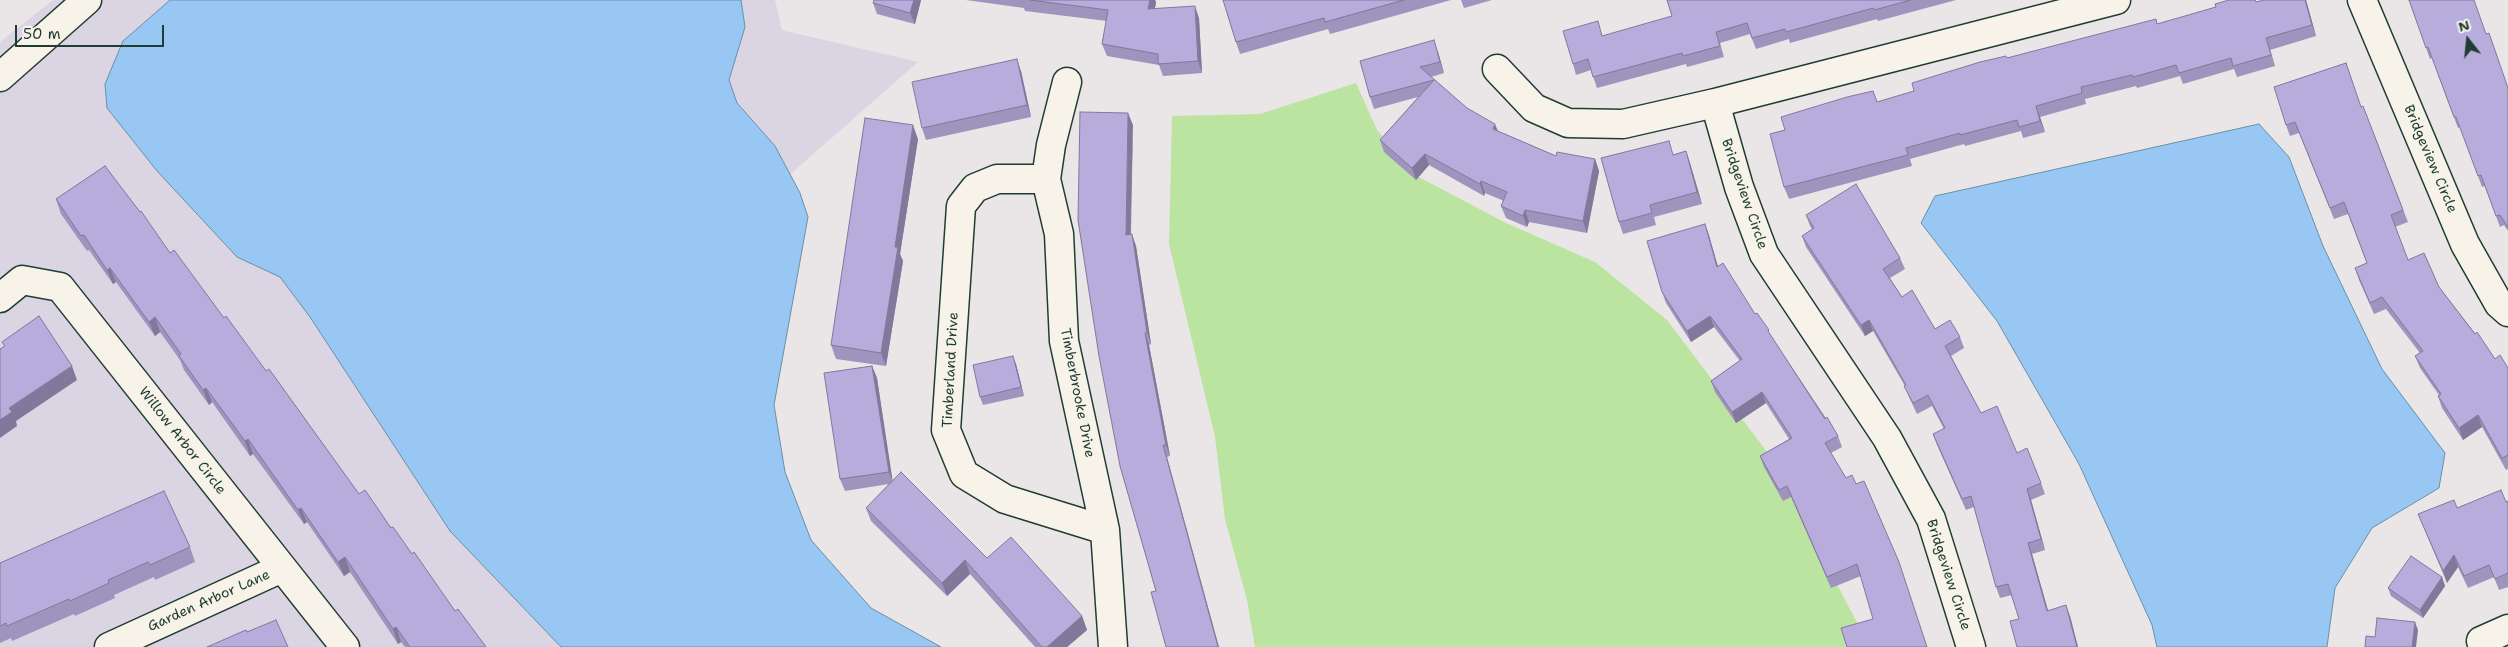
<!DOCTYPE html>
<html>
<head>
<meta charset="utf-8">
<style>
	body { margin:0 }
	#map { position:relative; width:2508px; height:647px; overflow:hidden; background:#eae5e6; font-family:"Shantell Sans",sans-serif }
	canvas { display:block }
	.north { position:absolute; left:2443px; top:15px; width:50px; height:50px; -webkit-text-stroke:4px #f7f3e8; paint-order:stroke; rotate:344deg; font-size:14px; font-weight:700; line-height:20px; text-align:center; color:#1f3d34 }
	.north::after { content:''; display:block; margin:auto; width:18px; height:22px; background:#1f3d34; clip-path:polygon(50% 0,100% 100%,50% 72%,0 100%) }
	.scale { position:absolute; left:15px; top:25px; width:149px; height:22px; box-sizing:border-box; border:2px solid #1f3d34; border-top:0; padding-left:6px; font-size:15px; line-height:18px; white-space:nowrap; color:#1f3d34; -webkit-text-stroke:4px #f7f3e8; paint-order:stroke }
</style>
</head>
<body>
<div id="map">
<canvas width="2508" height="647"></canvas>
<div class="north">N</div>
<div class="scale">50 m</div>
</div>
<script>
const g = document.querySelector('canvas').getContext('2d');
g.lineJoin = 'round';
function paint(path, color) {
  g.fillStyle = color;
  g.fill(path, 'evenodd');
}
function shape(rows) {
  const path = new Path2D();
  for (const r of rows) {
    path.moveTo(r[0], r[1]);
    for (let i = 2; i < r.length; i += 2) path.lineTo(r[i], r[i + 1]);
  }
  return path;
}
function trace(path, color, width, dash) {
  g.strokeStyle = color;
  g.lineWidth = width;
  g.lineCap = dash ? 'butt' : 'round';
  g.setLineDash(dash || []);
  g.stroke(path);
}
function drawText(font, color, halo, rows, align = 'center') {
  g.font = font + ' "Shantell Sans",sans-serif';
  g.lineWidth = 4;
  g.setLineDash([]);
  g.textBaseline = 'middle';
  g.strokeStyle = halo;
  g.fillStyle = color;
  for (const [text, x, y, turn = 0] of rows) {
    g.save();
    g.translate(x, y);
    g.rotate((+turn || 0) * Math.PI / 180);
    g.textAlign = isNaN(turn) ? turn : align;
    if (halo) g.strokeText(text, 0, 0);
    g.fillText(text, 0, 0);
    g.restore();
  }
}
const built = shape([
	[53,0,775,0,782,30,918,62,646,301,793,647,0,647,0,42]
]);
const green = shape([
	[1356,83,1377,130,1413,174,1506,223,1595,262,1667,320,1767,452,1860,628,1864,647,1255,647,1247,600,1225,519,1215,437,1169,244,1172,116,1260,114]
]);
const water = shape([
	[170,0,741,0,745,27,729,80,737,103,775,146,800,193,808,217,774,405,785,472,811,540,871,608,941,647,561,647,450,531,310,317,280,277,237,257,157,171,107,108,105,84,123,41,170,0],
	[2259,124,2289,157,2323,246,2382,369,2445,453,2439,488,2372,528,2335,588,2327,647,2157,647,2152,625,2079,464,1997,321,1921,223,1935,196,2259,124]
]);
const minor = shape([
	[2362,0,2465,244,2499,304,2508,312],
	[1497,69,1534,108,1568,123,1623,124,1715,103,2116,0],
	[0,77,87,0],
	[1067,82,1051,145,1046,179,1059,234,1064,341,1105,530,1113,647],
	[1715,103,1739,187,1764,254,1887,438,1931,519,1971,647],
	[1046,179,997,179,975,188,961,206,946,430,964,474,1005,499,1105,530],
	[0,298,22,280,60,287,345,647],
	[2481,641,2508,629],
	[109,647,282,568]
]);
const wall = shape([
	[921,0,915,24,877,14,873,3],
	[966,0,1155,0,1156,2,1155,8,1199,18,1202,73,1163,76,1159,65,1107,56,1102,44,1107,21,1025,11,1024,8],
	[1223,0,1451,0,1330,34,1328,29,1240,54,1236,42],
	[1461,0,1492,0,1464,8],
	[1667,0,1956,0,1878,21,1877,19,1790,43,1789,39,1756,49,1750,34,1720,43,1724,57,1687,67,1686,64,1597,88,1591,70,1576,75,1573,64,1672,16],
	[2229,0,2255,0,2256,2,2264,0,2306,0,2316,36,2270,50,2275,66,2237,77,2234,69,2183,84,2180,76,2137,88,2136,86,2085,99,2086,104,2040,117,2045,132,2023,138,2021,131,1965,146,1964,144,1910,159,1912,166,1789,199,1784,187,1785,130,1873,91,1877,102,1914,91,2007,58,2158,24,2216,7],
	[2409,0,2486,34,2508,88,2508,231,2504,225,2500,227,2485,186,2482,187,2460,127,2458,128,2432,58,2430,59],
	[1438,52,1444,73,1431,77,1467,108,1498,131,1556,156,1595,159,1599,171,1587,233,1529,222,1527,227,1506,218,1501,206,1504,201,1485,193,1484,196,1429,165,1416,180,1384,152,1380,140,1418,97,1374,109,1370,97],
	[2346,63,2361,107,2363,106,2408,222,2395,227,2408,260,2439,287,2495,359,2508,368,2508,469,2506,470,2482,427,2463,440,2442,408,2438,396,2439,395,2420,368,2415,356,2420,353,2386,309,2374,314,2359,280,2355,268,2367,263,2348,214,2334,219,2299,133,2290,136,2286,125],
	[1021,71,1031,117,926,140,922,128],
	[1133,125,1131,235,1136,246,1151,344,1149,345,1170,456,1167,457,1156,591,1120,466],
	[918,139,900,254,903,261,886,366,836,359,831,345],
	[1686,151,1690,163,1702,204,1654,217,1656,225,1623,234,1619,222,1674,155],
	[56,199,170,253,224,318,266,371,359,494,391,528,412,554,455,611,486,647,405,647,401,642,398,644,350,572,344,576,307,522,304,524,253,454,250,456,212,402,209,405,184,370,180,360,160,332,155,336,116,282,113,284,89,250,87,251,61,214],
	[1806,215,1900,258,1905,269,1890,278,1902,297,1935,329,1960,337,1964,348,1951,356,1981,413,2017,453,2041,483,2045,494,2031,500,2045,550,2032,554,2048,610,2070,616,2078,647,2017,647,2019,619,2012,595,2000,598,1996,587,1974,507,1966,510,1937,445,1933,434,1944,429,1932,406,1917,414,1909,397,1905,386,1873,331,1865,336,1806,247,1802,236,1812,229,1810,226],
	[1705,224,1718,266,1755,314,1773,339,1838,436,1842,447,1831,453,1846,478,1856,484,1903,573,1873,619,1861,576,1831,588,1791,497,1783,501,1764,467,1760,456,1789,439,1766,403,1736,423,1715,392,1711,381,1740,361,1714,327,1691,342,1666,303,1662,292],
	[1016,364,1024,396,983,405,980,397],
	[872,366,877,378,892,481,987,558,1082,616,1087,630,1067,647,1035,647,970,574,947,596,871,521,866,508,889,484,845,491,840,479],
	[2508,501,2508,587,2499,590,2494,577,2468,588,2458,567,2447,583,2418,514,2457,508],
	[190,547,195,562,155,580,154,577,114,595,115,598,75,616,74,614,12,641,11,638,0,643,0,563],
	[2442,577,2445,586,2423,618,2391,596,2388,588]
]);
const shadedWall = shape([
	[914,0,921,0,915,24,910,13],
	[1150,0,1155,0,1156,2,1153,20,1148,9],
	[2305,0,2306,0,2316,36,2312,25],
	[1195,6,1199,18,1202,73,1198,61],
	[2266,38,2270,50,2275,66,2271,55],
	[1434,40,1438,52,1444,73,1440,62],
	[1017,59,1021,71,1031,117,1027,105],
	[2036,106,2040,117,2045,132,2040,121],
	[1128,113,1133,125,1130,247,1126,235],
	[1495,124,1500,136,1493,129],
	[913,125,918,139,900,254,903,261,886,366,881,353,895,247],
	[1686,151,1690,163,1702,204,1697,192],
	[1425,154,1429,165,1416,180,1412,168],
	[1595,159,1599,171,1587,233,1583,221],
	[1481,181,1485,193,1484,196,1480,184],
	[1525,210,1529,222,1527,227,1523,216],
	[1705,224,1709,235,1721,278,1717,267],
	[1132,234,1136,246,1151,344,1147,332],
	[110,268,116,282,113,284,107,270],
	[1710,316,1714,327,1691,342,1687,331],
	[155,317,160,332,155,336,149,322],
	[1869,320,1873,331,1865,336,1861,325],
	[1145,333,1149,345,1170,456,1166,445],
	[1013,356,1016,364,1024,396,1021,387],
	[72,366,77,380,16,421,17,426,0,438,0,420,9,408],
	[872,366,877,378,893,483,889,472],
	[206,388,212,402,209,405,203,390],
	[1762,392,1766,403,1736,423,1732,412],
	[2478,415,2482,427,2463,440,2459,428],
	[248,439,253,454,250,456,245,441],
	[1163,445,1167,457,1219,647,1218,647],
	[2027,489,2031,500,2045,550,2041,539],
	[301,508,307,522,304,524,298,510],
	[2028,543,2032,554,2051,622,2047,611],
	[2454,555,2458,567,2447,583,2443,571],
	[345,557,350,572,344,576,338,562],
	[965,560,970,574,947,596,942,583],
	[2442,577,2445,586,2423,618,2420,610],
	[2066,605,2070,616,2078,647,2077,647],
	[1082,616,1087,630,1067,647,1047,647],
	[2415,622,2418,630,2416,647,2412,647],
	[396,627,401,642,398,644,393,629]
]);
const building = shape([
	[874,0,914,0,910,13,873,3,874,0],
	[1030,0,1150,0,1148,9,1195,6,1198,61,1158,64,1158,54,1102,44,1108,10,1030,0],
	[1223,0,1404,0,1325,22,1324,18,1236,42,1223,0],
	[1667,0,1911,0,1874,10,1873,8,1786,32,1785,29,1752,38,1747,23,1716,32,1720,46,1683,56,1682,53,1593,77,1588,59,1573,64,1563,31,1598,21,1602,36,1672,16,1667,0],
	[2229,0,2255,0,2256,2,2264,0,2305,0,2312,25,2266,38,2271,55,2233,66,2231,58,2179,73,2176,65,2133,77,2132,75,2081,87,2082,93,2036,106,2040,121,2019,127,2017,120,1960,135,1960,133,1906,148,1908,155,1784,187,1770,134,1785,130,1781,117,1847,97,1873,91,1877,102,1914,91,1912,83,1980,62,2006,56,2007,58,2156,19,2157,24,2216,7,2215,4,2229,0],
	[2409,0,2474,0,2486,34,2489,33,2508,88,2508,227,2500,215,2496,216,2481,175,2478,176,2456,117,2454,117,2428,47,2426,48,2409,0],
	[1434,40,1440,62,1420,67,1467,108,1495,124,1493,129,1556,156,1557,152,1595,159,1583,221,1525,210,1523,216,1501,206,1507,192,1481,181,1480,184,1425,154,1412,168,1380,140,1434,80,1370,97,1360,61,1434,40],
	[1017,59,1027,105,922,128,912,82,1017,59],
	[2346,63,2361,107,2363,106,2403,210,2391,215,2408,260,2424,253,2439,287,2475,334,2477,332,2495,359,2500,355,2508,368,2508,455,2502,458,2478,415,2459,428,2438,396,2441,394,2415,356,2423,351,2382,297,2370,303,2355,268,2367,263,2344,202,2330,208,2295,122,2286,125,2274,87,2346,63],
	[1080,112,1128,113,1126,235,1132,234,1147,332,1145,333,1166,445,1163,445,1218,647,1166,647,1151,592,1156,591,1120,466,1099,356,1078,220,1080,112],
	[865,118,913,125,895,247,898,247,881,353,831,345,865,118],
	[1669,141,1673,155,1686,151,1697,192,1650,205,1652,213,1619,222,1601,158,1669,141],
	[105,166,140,212,141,211,170,253,174,250,224,318,226,316,266,371,269,369,359,494,365,490,391,528,393,527,412,554,414,552,455,611,458,609,486,647,410,647,396,627,393,629,345,557,338,562,301,508,298,510,248,439,245,441,206,388,203,390,179,356,181,354,155,317,149,322,110,268,107,270,84,235,81,236,56,199,105,166],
	[1856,184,1900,258,1883,269,1902,297,1912,290,1935,329,1950,320,1960,337,1945,346,1981,413,1997,406,2017,453,2027,448,2041,483,2027,489,2041,539,2028,543,2047,611,2066,605,2077,647,2017,647,2010,621,2019,619,2008,584,1996,587,1971,496,1962,499,1933,434,1945,428,1928,395,1913,403,1904,386,1906,385,1869,320,1861,325,1802,236,1814,228,1806,215,1856,184],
	[1705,224,1717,267,1723,263,1755,314,1757,313,1769,330,1768,331,1825,419,1827,417,1838,436,1825,443,1846,478,1852,475,1856,484,1864,481,1899,562,1927,647,1847,647,1841,628,1873,619,1857,564,1827,577,1787,486,1779,490,1760,456,1792,438,1762,392,1732,412,1711,381,1742,359,1710,316,1687,331,1662,292,1647,241,1705,224],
	[39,316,72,366,9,408,12,412,0,420,0,349,5,346,2,342,39,316],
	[1013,356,1021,387,980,397,973,365,1013,356],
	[872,366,889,472,840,479,824,373,872,366],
	[901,472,987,558,1011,537,1082,616,1047,647,1042,647,965,560,942,583,866,508,901,472],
	[2501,490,2506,502,2508,501,2508,573,2495,579,2489,565,2464,576,2454,555,2443,571,2418,514,2454,500,2457,508,2501,490],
	[164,491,190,547,150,565,148,562,108,580,109,583,70,601,69,599,7,626,6,623,0,626,0,563,164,491],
	[2411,556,2442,577,2420,610,2388,588,2411,556],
	[2377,618,2415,622,2412,647,2365,647,2366,636,2375,637,2377,618],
	[276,620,288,647,207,647,246,630,247,632,276,620]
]);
const streetNames = [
	["Bridgeview Circle",2430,159,67],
	["Bridgeview Circle",1744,194,71],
	["Timberland Drive",951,370,-87],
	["Timberbrooke Drive",1077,393,79],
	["Willow Arbor Circle",182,441,52],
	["Bridgeview Circle",1948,575,72],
	["Garden Arbor Lane",209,601,-24]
];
paint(built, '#dbd4e3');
paint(green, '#bbe4a1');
paint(water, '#98c7f3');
trace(water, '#6890a7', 1);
trace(minor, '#1f3d34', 31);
trace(minor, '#f7f3e8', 28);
paint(wall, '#9e94be');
paint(shadedWall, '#81789b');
paint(building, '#b8acdd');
trace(building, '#81789b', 1);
drawText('14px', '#1f3d34', '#f7f3e8', streetNames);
</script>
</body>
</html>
